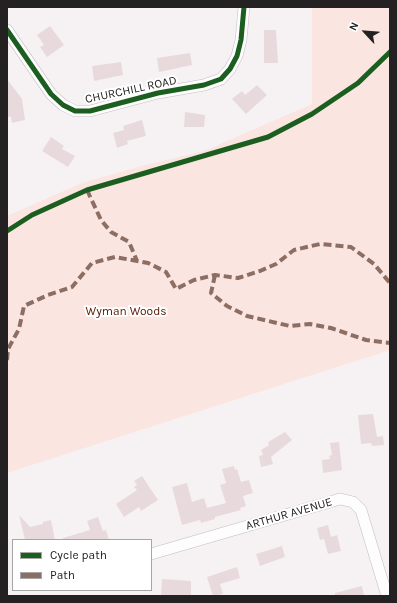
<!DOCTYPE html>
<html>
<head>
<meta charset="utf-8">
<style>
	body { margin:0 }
	#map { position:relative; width:397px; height:603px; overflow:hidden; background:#f6f2f4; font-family:Karla,sans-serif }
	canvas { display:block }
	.frame { position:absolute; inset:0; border:8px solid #232122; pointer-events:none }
	.legend { position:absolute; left:12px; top:539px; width:140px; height:52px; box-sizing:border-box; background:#fff; border:1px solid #a7a6a7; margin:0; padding:5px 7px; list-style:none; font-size:12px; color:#232122 }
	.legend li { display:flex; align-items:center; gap:8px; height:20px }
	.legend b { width:20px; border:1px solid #a7a6a7 }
	.north { position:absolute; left:345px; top:12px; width:40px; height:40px; -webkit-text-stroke:3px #fff; paint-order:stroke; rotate:296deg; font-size:11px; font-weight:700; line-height:16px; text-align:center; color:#232122 }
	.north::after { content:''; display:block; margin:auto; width:14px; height:18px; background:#232122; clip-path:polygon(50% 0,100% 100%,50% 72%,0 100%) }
</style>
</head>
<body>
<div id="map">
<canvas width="397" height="603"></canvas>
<div class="frame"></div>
<ul class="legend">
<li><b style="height:5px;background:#1b5e20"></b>Cycle path</li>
<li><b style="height:5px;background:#8d6e63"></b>Path</li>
</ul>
<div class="north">N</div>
</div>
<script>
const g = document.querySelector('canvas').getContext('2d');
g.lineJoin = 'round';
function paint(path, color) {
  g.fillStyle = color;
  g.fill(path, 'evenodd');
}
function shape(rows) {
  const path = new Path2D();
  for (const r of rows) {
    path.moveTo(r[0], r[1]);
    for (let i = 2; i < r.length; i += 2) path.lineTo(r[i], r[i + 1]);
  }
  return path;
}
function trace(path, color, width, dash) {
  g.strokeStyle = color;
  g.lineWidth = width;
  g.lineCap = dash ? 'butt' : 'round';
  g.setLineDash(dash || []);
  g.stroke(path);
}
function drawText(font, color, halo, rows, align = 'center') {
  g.font = font + ' Karla,sans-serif';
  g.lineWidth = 4;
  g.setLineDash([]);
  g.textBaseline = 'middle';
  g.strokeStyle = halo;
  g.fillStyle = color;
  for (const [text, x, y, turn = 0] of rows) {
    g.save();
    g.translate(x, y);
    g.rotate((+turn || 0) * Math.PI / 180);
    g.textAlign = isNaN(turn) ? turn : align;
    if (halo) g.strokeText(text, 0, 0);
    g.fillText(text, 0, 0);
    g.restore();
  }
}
const green = shape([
	[312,7,390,7,390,350,7,473,7,216,82,183,145,165,204,151,312,104]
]);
const building = shape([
	[50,26,64,45,47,57,40,47,44,45,37,35],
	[264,30,276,30,278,63,264,63],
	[190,53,192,65,159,72,157,58],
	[121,62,123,75,94,81,92,66],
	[7,79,22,99,25,120,12,123,11,117,8,117],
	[257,85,267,95,246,114,232,99,242,91,245,95],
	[185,112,205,115,204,127,184,127],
	[142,120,146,136,127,141,128,144,117,148,113,133,124,130,123,126],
	[51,137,64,146,62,149,75,156,68,167,42,151],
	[373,414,377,437,383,436,384,445,372,446,371,443,361,444,358,415],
	[285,432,292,440,271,457,273,464,261,467,259,456,263,455,261,450,269,445,268,442],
	[339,442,342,470,323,473,322,460,330,459,329,456,332,455,330,443],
	[234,466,235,470,237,469,241,482,249,480,253,493,243,496,246,506,240,508,241,510,215,517,215,519,201,523,200,520,182,525,172,487,187,483,192,502,204,498,207,508,226,503,220,485,226,483,222,469],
	[142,476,158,500,141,511,139,507,124,517,116,504,137,490,134,487,137,485,134,481],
	[19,515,30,527,43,524,43,522,51,520,55,540,25,540],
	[98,517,103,531,106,530,109,540,63,540,63,538,90,530,87,521],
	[328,525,331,537,337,535,341,551,328,554,324,539,320,540,317,528],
	[282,546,285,557,260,566,256,554],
	[237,567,240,578,220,584,223,594,213,596,207,577],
	[162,579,191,581,191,596,161,596],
	[362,586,364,596,335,596,335,593]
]);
const street = shape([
	[7,30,51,94,63,105,75,111,90,111,158,93,204,85,221,79,230,69,237,56,241,40,244,7],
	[151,554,340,499,353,502,361,510,387,596]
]);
const quiet = shape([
	[87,190,101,220,111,232,129,242,137,261],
	[215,275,211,293,227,306,247,316,290,326,310,324,331,328,366,340,390,343],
	[7,360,8,349,19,329,24,306,48,295,72,287,92,263,115,257,148,263,166,272,176,289,194,280,215,275,238,278,260,271,276,264,294,250,320,244,351,247,374,264,390,283]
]);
const cycleway = shape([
	[7,30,51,94,63,105,75,111,90,111,158,93,204,85,221,79,230,69,237,56,241,40,244,7],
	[7,231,32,215,87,190,268,137,312,114,358,83,390,52]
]);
const streetNames = [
	["CHURCHILL ROAD",131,90,-12],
	["ARTHUR AVENUE",289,514,-16]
];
const parkNames = [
	["Wyman Woods",126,312]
];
paint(green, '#fae5e1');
paint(building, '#e8dadc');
trace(street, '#c0bebf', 12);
trace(street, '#fefdfd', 11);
trace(quiet, '#8d6e63', 4, [8, 4]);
trace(cycleway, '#1b5e20', 5);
drawText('12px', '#232122', '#fff', streetNames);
drawText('12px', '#581702', '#fff', parkNames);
</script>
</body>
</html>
